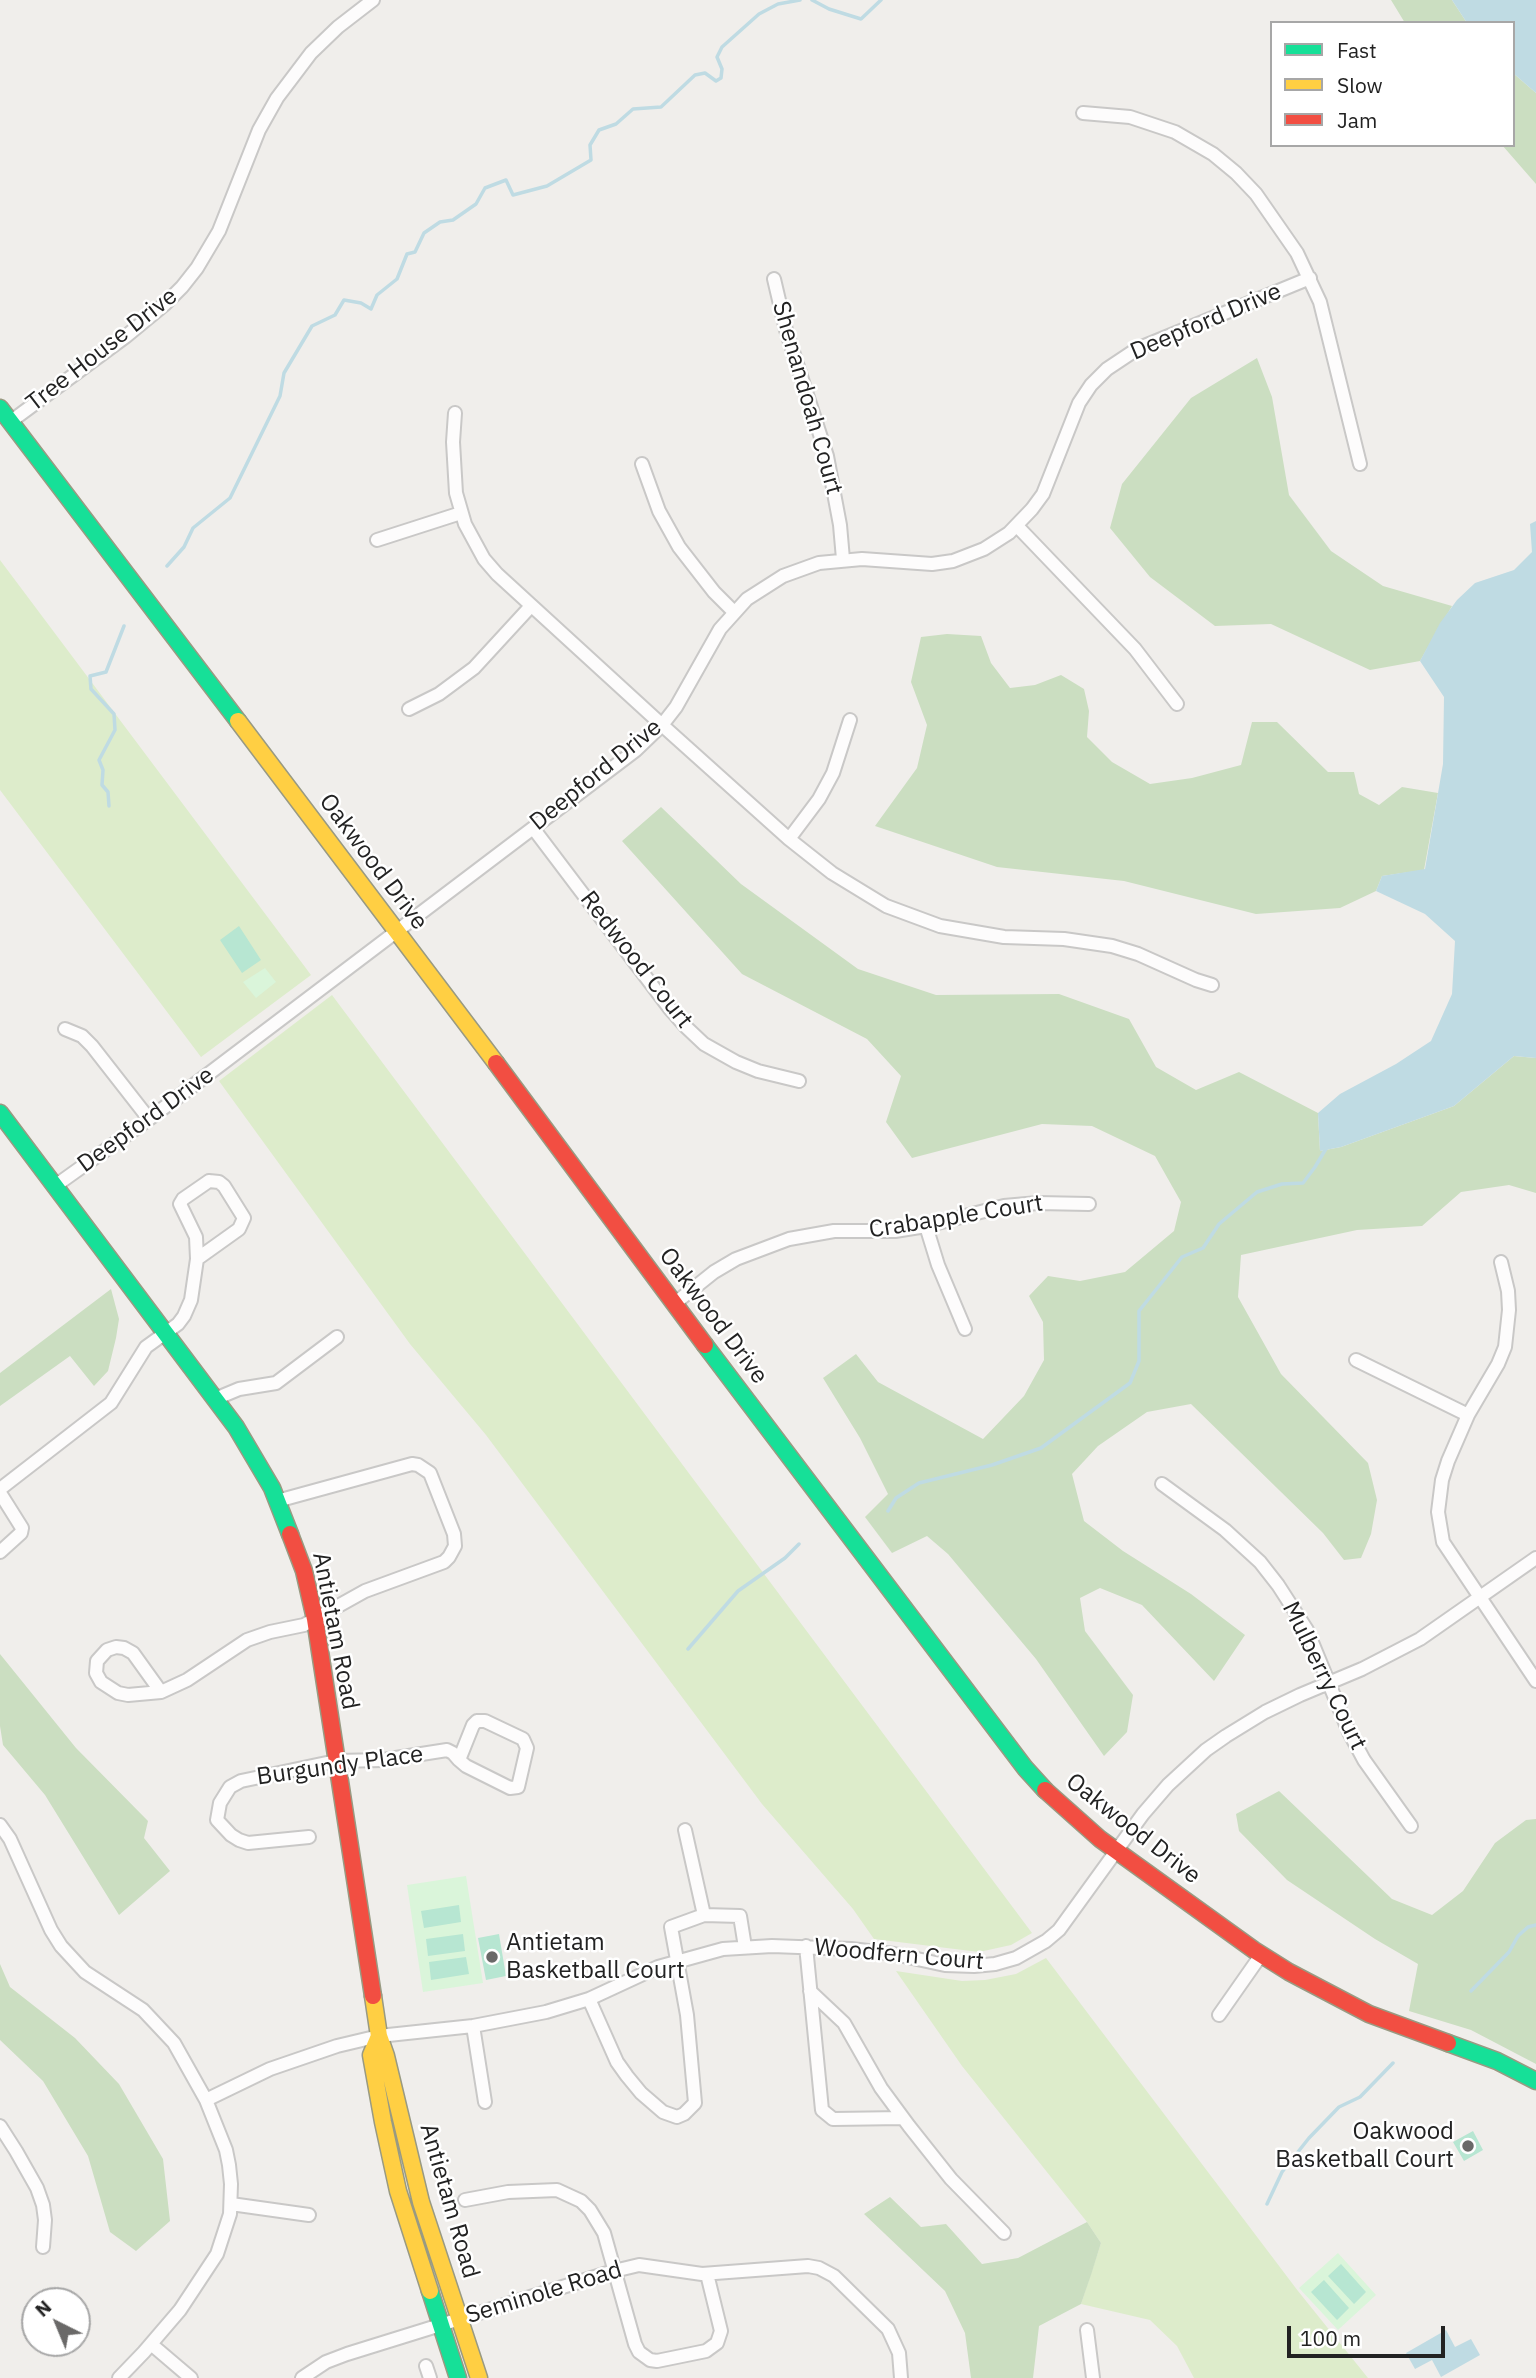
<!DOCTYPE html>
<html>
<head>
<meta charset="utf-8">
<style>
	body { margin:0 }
	#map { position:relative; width:1536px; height:2378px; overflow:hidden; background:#f0eeeb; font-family:"IBM Plex Sans",sans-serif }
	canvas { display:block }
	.legend { position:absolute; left:1270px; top:21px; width:245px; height:126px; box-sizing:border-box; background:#fff; border:2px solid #a7a7a7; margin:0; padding:9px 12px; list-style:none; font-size:21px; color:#222 }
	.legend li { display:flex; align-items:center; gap:14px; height:35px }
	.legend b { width:35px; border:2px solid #a7a7a7 }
	.north { position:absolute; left:21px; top:2287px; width:70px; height:70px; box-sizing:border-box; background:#fff; border:2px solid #a7a7a7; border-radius:50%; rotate:317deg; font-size:19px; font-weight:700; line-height:28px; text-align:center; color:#222 }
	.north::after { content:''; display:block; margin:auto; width:24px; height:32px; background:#6a6968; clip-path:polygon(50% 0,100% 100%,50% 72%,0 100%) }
	.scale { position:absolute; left:1287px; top:2326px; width:158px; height:32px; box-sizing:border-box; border:4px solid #222; border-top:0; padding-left:9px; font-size:21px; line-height:24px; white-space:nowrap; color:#222; -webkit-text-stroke:5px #fff; paint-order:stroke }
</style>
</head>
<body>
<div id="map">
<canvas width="1536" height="2378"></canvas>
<ul class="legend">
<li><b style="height:9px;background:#16e098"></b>Fast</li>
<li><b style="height:9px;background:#ffcf43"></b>Slow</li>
<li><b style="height:9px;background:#f24e42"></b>Jam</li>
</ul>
<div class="north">N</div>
<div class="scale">100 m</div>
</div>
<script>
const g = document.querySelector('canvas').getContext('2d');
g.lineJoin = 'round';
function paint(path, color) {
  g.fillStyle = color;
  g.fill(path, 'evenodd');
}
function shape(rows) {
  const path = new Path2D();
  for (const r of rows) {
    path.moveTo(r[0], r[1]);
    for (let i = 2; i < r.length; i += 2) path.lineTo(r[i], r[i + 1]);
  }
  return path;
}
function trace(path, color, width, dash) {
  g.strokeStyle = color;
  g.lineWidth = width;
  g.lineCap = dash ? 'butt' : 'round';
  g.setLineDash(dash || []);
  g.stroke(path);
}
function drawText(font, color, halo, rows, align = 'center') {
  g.font = font + ' "IBM Plex Sans",sans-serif';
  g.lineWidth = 5;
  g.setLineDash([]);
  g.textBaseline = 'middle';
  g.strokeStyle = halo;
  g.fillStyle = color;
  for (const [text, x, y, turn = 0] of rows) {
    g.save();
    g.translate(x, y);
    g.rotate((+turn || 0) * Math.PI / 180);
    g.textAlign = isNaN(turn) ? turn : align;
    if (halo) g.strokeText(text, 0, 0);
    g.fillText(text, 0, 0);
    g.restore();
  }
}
const grass = shape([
	[0,560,311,975,201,1057,0,790],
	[332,995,1032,1933,1011,1945,979,1952,874,1939,853,1909,762,1804,486,1435,410,1344,219,1081],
	[1046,1958,1298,2291,1368,2378,1194,2378,1177,2346,1150,2320,1081,2304,1101,2243,1087,2222,962,2066,896,1971,962,1981,985,1980,1016,1974]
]);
const forest = shape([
	[1391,0,1452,0,1467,23,1405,23],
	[1513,73,1536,93,1536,184,1502,145,1513,145],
	[1257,358,1272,397,1289,495,1331,551,1383,586,1452,606,1420,661,1370,670,1271,624,1215,626,1150,577,1110,528,1122,484,1191,398],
	[947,634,981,636,991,663,1010,688,1035,685,1061,675,1084,689,1089,711,1087,737,1112,762,1150,784,1192,778,1241,765,1252,722,1277,722,1328,772,1354,772,1359,794,1379,805,1402,787,1438,793,1424,870,1382,876,1376,891,1340,908,1256,914,1124,881,997,867,875,826,917,768,927,725,911,682,921,637],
	[661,807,741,884,858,969,936,995,1059,994,1129,1019,1156,1067,1196,1090,1239,1072,1318,1113,1320,1151,1341,1147,1454,1106,1514,1056,1536,1058,1536,1193,1509,1185,1461,1192,1422,1226,1357,1230,1241,1255,1238,1297,1281,1374,1368,1463,1377,1500,1371,1534,1361,1558,1344,1560,1323,1533,1191,1404,1147,1412,1098,1446,1072,1474,1084,1521,1123,1551,1191,1594,1245,1635,1214,1681,1142,1605,1100,1588,1080,1598,1085,1631,1133,1695,1127,1732,1104,1756,1036,1659,948,1554,927,1536,892,1553,865,1517,888,1494,860,1438,823,1378,856,1354,878,1382,983,1439,1024,1396,1044,1360,1043,1322,1029,1296,1048,1276,1080,1281,1125,1272,1174,1231,1181,1202,1155,1156,1092,1126,1042,1124,912,1158,886,1122,901,1076,867,1039,742,974,622,841],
	[111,1289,119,1319,116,1338,108,1371,94,1386,70,1356,0,1406,0,1373],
	[0,1654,76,1748,148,1821,144,1838,170,1871,119,1915,45,1795,3,1745,0,1726],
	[1279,1791,1392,1899,1432,1915,1463,1891,1495,1843,1526,1820,1536,1819,1536,2064,1471,2030,1409,2011,1418,1964,1375,1939,1287,1880,1239,1831,1236,1814],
	[0,1964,10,1987,75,2038,119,2084,163,2159,170,2221,136,2251,110,2232,88,2156,43,2081,0,2040],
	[890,2197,921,2227,946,2224,982,2264,1018,2258,1087,2222,1101,2243,1091,2275,1081,2304,1039,2326,1033,2378,971,2378,965,2333,945,2291,864,2214]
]);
const park = shape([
	[265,968,276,982,256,998,243,982],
	[466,1876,483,1983,423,1992,407,1885],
	[1338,2253,1376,2295,1338,2330,1299,2288]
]);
const pitch = shape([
	[239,926,261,960,242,973,220,940],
	[459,1905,461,1922,424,1928,421,1911],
	[463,1934,465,1951,428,1956,426,1939],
	[499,1934,506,1976,486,1980,478,1938],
	[466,1957,469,1974,431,1980,429,1962],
	[1473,2131,1483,2150,1464,2161,1453,2142],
	[1341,2264,1366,2292,1354,2304,1328,2276],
	[1324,2280,1349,2308,1337,2320,1311,2292]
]);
const water = shape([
	[1452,0,1536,0,1536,93,1513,73,1513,23,1467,23],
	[1536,521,1536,1058,1514,1056,1454,1106,1341,1147,1320,1151,1318,1113,1340,1094,1396,1064,1431,1041,1452,994,1455,941,1425,914,1376,891,1382,876,1425,869,1443,764,1444,697,1420,661,1440,623,1457,600,1475,583,1514,570,1532,552,1530,524],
	[1446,2330,1455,2347,1471,2339,1480,2355,1441,2377,1432,2360,1415,2369,1406,2353]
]);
const stream = shape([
	[812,0,829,9,861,19,881,0],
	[167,566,184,547,193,528,230,498,280,396,284,373,312,326,335,315,344,300,361,303,371,309,377,295,397,279,407,254,415,252,424,233,440,222,453,220,476,204,485,188,506,180,513,195,547,186,591,160,590,145,599,130,616,124,633,109,661,107,695,75,705,73,716,81,721,78,722,69,717,57,722,47,759,14,778,4,800,0],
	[109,806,108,792,102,785,103,770,99,760,115,730,114,714,91,689,90,676,106,672,124,626],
	[888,1511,896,1498,919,1483,992,1465,1041,1448,1130,1383,1139,1361,1139,1311,1182,1257,1203,1248,1219,1224,1257,1192,1282,1184,1303,1183,1315,1167,1327,1147],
	[688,1649,738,1591,785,1558,799,1544],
	[1471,1991,1509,1952,1518,1936,1528,1927,1536,1925],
	[1267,2204,1282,2172,1309,2138,1339,2107,1360,2097,1393,2063]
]);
const street = shape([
	[1083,113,1130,117,1175,132,1213,154,1236,173,1256,194,1297,253,1320,302,1360,464],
	[774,279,786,330,827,456,840,525,843,559],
	[455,413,453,442,456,493,465,524,484,559,497,574,662,725,789,839,832,873,886,906,940,926,1004,937,1064,939,1112,946,1138,954,1196,980,1212,985],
	[10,422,125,337,165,304,182,287,197,268,219,231,259,130,277,98,311,53,338,27,373,0],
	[642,464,659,511,679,547,714,592,734,612],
	[1017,526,1135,649,1177,704],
	[377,540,461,513],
	[409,709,439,694,474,668,531,606],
	[533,828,670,1009,686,1027,704,1044,736,1062,758,1071,799,1081],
	[789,839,819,799,833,773,850,720],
	[65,1029,82,1036,92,1046,149,1119],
	[209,1181,219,1182,224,1186,244,1218,239,1229,197,1259,196,1237,180,1204,183,1199,209,1181],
	[55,1186,149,1119,636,750,662,725,676,707,720,629,747,599,783,576,819,563,862,559,932,564,953,561,984,549,1009,533,1032,509,1043,494,1079,403,1091,385,1107,369,1137,349,1310,278],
	[926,1226,938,1265,965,1329],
	[1501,1262,1508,1291,1509,1310,1505,1347,1498,1364,1468,1415,1448,1461,1442,1480,1438,1512,1443,1542,1536,1681],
	[674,1304,714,1272,736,1259,789,1239,834,1231,895,1231,926,1226,1004,1206,1038,1203,1089,1204],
	[1356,1360,1468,1415],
	[215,1399,239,1389,276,1383,337,1337],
	[1162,1484,1225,1530,1260,1562,1278,1585,1307,1630,1349,1732,1364,1760,1411,1826],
	[0,1489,111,1403,146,1347,178,1324,184,1316,191,1300,197,1259],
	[0,1493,22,1528,21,1533,0,1552],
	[116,1647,124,1648,133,1653,161,1692,128,1695,118,1693,101,1682,96,1673,97,1661,107,1650,116,1647],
	[161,1692,187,1680,247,1640,270,1632,304,1625,365,1591,444,1562,449,1557,455,1546,454,1534,430,1473,418,1465,412,1464,277,1501],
	[477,1721,485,1721,523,1739,527,1748,518,1787,510,1788,466,1766,459,1760,473,1725,477,1721],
	[0,1825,10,1839,51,1930,61,1946,85,1972,143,2010,174,2043,206,2100,226,2150,229,2165,231,2184,230,2214,217,2254,180,2310,144,2352,119,2378],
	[685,1830,704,1915],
	[309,1837,248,1843,239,1840,231,1835,217,1820,220,1803,230,1787,241,1781,336,1761,383,1760,447,1750,453,1753,459,1760],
	[806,1946,822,2110,833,2119,903,2118],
	[810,1991,844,2023,881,2088,909,2126,951,2179,1004,2233],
	[589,1999,617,2062,627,2076,641,2093,663,2112,677,2117,684,2114,695,2103,687,2015,671,1927,704,1915,740,1916,745,1947],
	[1219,2015,1261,1955],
	[473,2026,485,2102],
	[206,2100,270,2069,337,2046,379,2036,473,2026,546,2012,589,1999,658,1967,723,1949,772,1946,851,1949,894,1954,945,1965,974,1966,995,1964,1016,1958,1046,1941,1059,1930,1143,1814,1168,1785,1206,1750,1226,1736,1265,1712,1300,1695,1362,1669,1420,1639,1536,1558],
	[0,2126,16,2151,37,2188,43,2205,45,2220,43,2247],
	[465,2200,508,2192,557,2190,581,2201,590,2210,604,2233,635,2344,639,2352,650,2360,657,2361,706,2351,717,2343,721,2331,707,2274],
	[231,2204,309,2215],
	[1087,2330,1093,2378],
	[151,2344,191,2378],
	[426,2366,430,2378],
	[302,2378,326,2362,347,2354,614,2271,639,2265,702,2274,808,2266,819,2268,834,2276,888,2329,899,2353,901,2378]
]);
const fast = shape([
	[0,408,238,721],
	[0,1113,236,1427,272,1488,290,1534],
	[705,1345,1025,1768,1045,1790],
	[1448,2043,1497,2061,1536,2081],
	[430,2291,458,2378]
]);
const slow = shape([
	[238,721,496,1063],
	[373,1996,379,2036,386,2056,421,2202,479,2378],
	[379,2036,371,2055,383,2122,398,2191,430,2291]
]);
const jam = shape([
	[496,1063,705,1345],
	[290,1534,304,1571,315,1619,373,1996],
	[1045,1790,1100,1839,1254,1950,1289,1972,1369,2014,1448,2043]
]);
const markers = [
	[492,1957,7,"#6a6968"],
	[1468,2146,7,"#6a6968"]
];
const streetNames = [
	["Deepford Drive",1206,322,-23],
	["Tree House Drive",102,350,-38],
	["Shenandoah Court",807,398,74],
	["Deepford Drive",596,775,-39],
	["Oakwood Drive",373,862,53],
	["Redwood Court",636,960,52],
	["Deepford Drive",146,1120,-36],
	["Crabapple Court",956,1217,-9],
	["Oakwood Drive",713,1316,53],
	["Antietam Road",335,1631,79],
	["Mulberry Court",1324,1676,64],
	["Burgundy Place",340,1766,-8],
	["Oakwood Drive",1133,1829,38],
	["Woodfern Court",899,1955,5],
	["Antietam Road",449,2201,74],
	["Seminole Road",544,2293,-17]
];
const poiNames = [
	["Antietam",506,1943],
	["Basketball Court",506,1971],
	["Oakwood",1454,2132,"right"],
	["Basketball Court",1454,2160,"right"]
];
paint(grass, '#ddeccb');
paint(forest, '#cbdec1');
paint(park, '#daf5da');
paint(pitch, '#b7e6d2');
paint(water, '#bfdbe3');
trace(stream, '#bfdbe3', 3.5);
trace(street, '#c9c8c7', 16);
trace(fast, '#999a82', 19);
trace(slow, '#999a82', 19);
trace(jam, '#999a82', 19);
trace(street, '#fdfcfc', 12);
trace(fast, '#16e098', 16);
trace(slow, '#ffcf43', 16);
trace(jam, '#f24e42', 16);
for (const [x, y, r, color] of markers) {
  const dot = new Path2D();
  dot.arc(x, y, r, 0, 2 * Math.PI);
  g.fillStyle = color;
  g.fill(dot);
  trace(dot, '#fff', 2.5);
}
drawText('24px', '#222', '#fff', streetNames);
drawText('24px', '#222', '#fff', poiNames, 'left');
</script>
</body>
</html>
